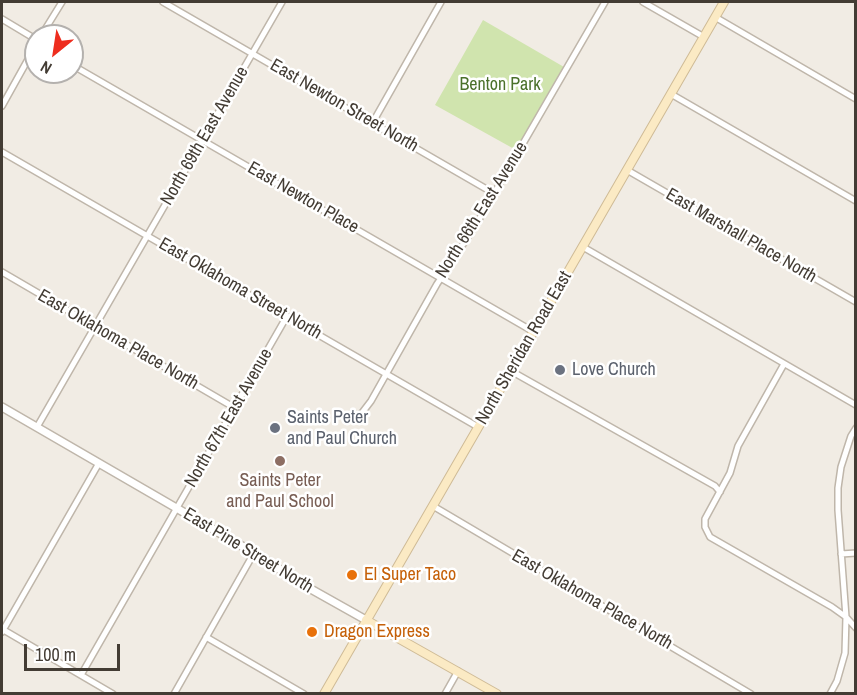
<!DOCTYPE html>
<html>
<head>
<meta charset="utf-8">
<style>
	body { margin:0 }
	#map { position:relative; width:857px; height:695px; overflow:hidden; background:#f1ece4; font-family:"Archivo Narrow",sans-serif }
	canvas { display:block }
	.frame { position:absolute; inset:0; border:3px solid #433c34; pointer-events:none }
	.north { position:absolute; left:24px; top:24px; width:60px; height:60px; box-sizing:border-box; background:#fff; border:2px solid #b4b1ae; border-radius:50%; rotate:210deg; font-size:16px; font-weight:700; line-height:24px; text-align:center; color:#433c34 }
	.north::after { content:''; display:block; margin:auto; width:21px; height:27px; background:#ee2d1e; clip-path:polygon(50% 0,100% 100%,50% 72%,0 100%) }
	.scale { position:absolute; left:24px; top:644px; width:96px; height:27px; box-sizing:border-box; border:3px solid #433c34; border-top:0; padding-left:8px; font-size:18px; line-height:21px; white-space:nowrap; color:#433c34; -webkit-text-stroke:4px #fff; paint-order:stroke }
</style>
</head>
<body>
<div id="map">
<canvas width="857" height="695"></canvas>
<div class="frame"></div>
<div class="north">N</div>
<div class="scale">100 m</div>
</div>
<script>
const g = document.querySelector('canvas').getContext('2d');
g.lineJoin = 'round';
function paint(path, color) {
  g.fillStyle = color;
  g.fill(path, 'evenodd');
}
function shape(rows) {
  const path = new Path2D();
  for (const r of rows) {
    path.moveTo(r[0], r[1]);
    for (let i = 2; i < r.length; i += 2) path.lineTo(r[i], r[i + 1]);
  }
  return path;
}
function trace(path, color, width, dash) {
  g.strokeStyle = color;
  g.lineWidth = width;
  g.lineCap = dash ? 'butt' : 'round';
  g.setLineDash(dash || []);
  g.stroke(path);
}
function drawText(font, color, halo, rows, align = 'center') {
  g.font = font + ' "Archivo Narrow",sans-serif';
  g.lineWidth = 5;
  g.setLineDash([]);
  g.textBaseline = 'middle';
  g.strokeStyle = halo;
  g.fillStyle = color;
  for (const [text, x, y, turn = 0] of rows) {
    g.save();
    g.translate(x, y);
    g.rotate((+turn || 0) * Math.PI / 180);
    g.textAlign = isNaN(turn) ? turn : align;
    if (halo) g.strokeText(text, 0, 0);
    g.fillText(text, 0, 0);
    g.restore();
  }
}
const green = shape([
	[483,20,564,67,516,150,435,105]
]);
const minor = shape([
	[163,2,495,194],
	[643,2,704,37],
	[715,17,856,99],
	[2,19,32,37,36,40],
	[41,36,62,2],
	[72,65,534,332],
	[671,94,856,201],
	[2,106,36,45],
	[373,122,441,2],
	[2,152,478,427],
	[627,170,856,302],
	[583,247,856,405],
	[2,272,235,408],
	[784,364,738,446,730,473,705,519,705,527,710,537,832,607,846,617,856,628],
	[511,371,715,486,720,492],
	[358,418,371,401,437,284,477,223,605,2],
	[37,427,282,2],
	[433,506,751,694],
	[841,554,856,553],
	[2,629,113,694],
	[2,632,99,463],
	[206,637,304,694],
	[81,675,287,316],
	[174,694,254,553],
	[445,694,458,671],
	[830,694,837,681,845,653,846,617,838,510,838,488,841,467,851,436,856,428]
]);
const tertiary = shape([
	[2,407,254,553,309,588,366,620]
]);
const secondary = shape([
	[366,620,497,694],
	[324,694,724,2]
]);
const markers = [
	[560,370,6,"#6b7280"],
	[275,428,6,"#6b7280"],
	[280,461,6,"#8d6e63"],
	[352,575,6,"#e8710a"],
	[312,632,6,"#e8710a"]
];
const parkNames = [
	["Benton Park",500,85]
];
const streetNames = [
	["East Newton Street North",344,106,30],
	["North 69th East Avenue",205,136,-60],
	["East Newton Place",303,198,30],
	["North 66th East Avenue",482,210,-58],
	["East Marshall Place North",741,236,30],
	["East Oklahoma Street North",240,289,30],
	["East Oklahoma Place North",118,340,30],
	["North Sheridan Road East",524,348,-60],
	["North 67th East Avenue",229,418,-60],
	["East Pine Street North",248,551,31],
	["East Oklahoma Place North",592,600,30]
];
const worshipNames = [
	["Love Church",572,370],
	["Saints Peter",287,418],
	["and Paul Church",287,439]
];
const educationNames = [
	["Saints Peter",280,481],
	["and Paul School",280,502]
];
const foodNames = [
	["El Super Taco",364,575],
	["Dragon Express",324,632]
];
paint(green, '#d0e4ae');
trace(minor, '#bfb6aa', 8);
trace(tertiary, '#bfb6aa', 10);
trace(secondary, '#cfbb96', 10);
trace(minor, '#fff', 5);
trace(tertiary, '#fff', 7);
trace(secondary, '#fbeac4', 8);
for (const [x, y, r, color] of markers) {
  const dot = new Path2D();
  dot.arc(x, y, r, 0, 2 * Math.PI);
  g.fillStyle = color;
  g.fill(dot);
  trace(dot, '#fff', 2);
}
drawText('18px', '#4b712b', '#fff', parkNames);
drawText('18px', '#433c34', '#fff', streetNames);
drawText('18px', '#5b616d', '#fff', worshipNames, 'left');
drawText('18px', '#785e54', '#fff', educationNames);
drawText('18px', '#c56008', '#fff', foodNames, 'left');
</script>
</body>
</html>
